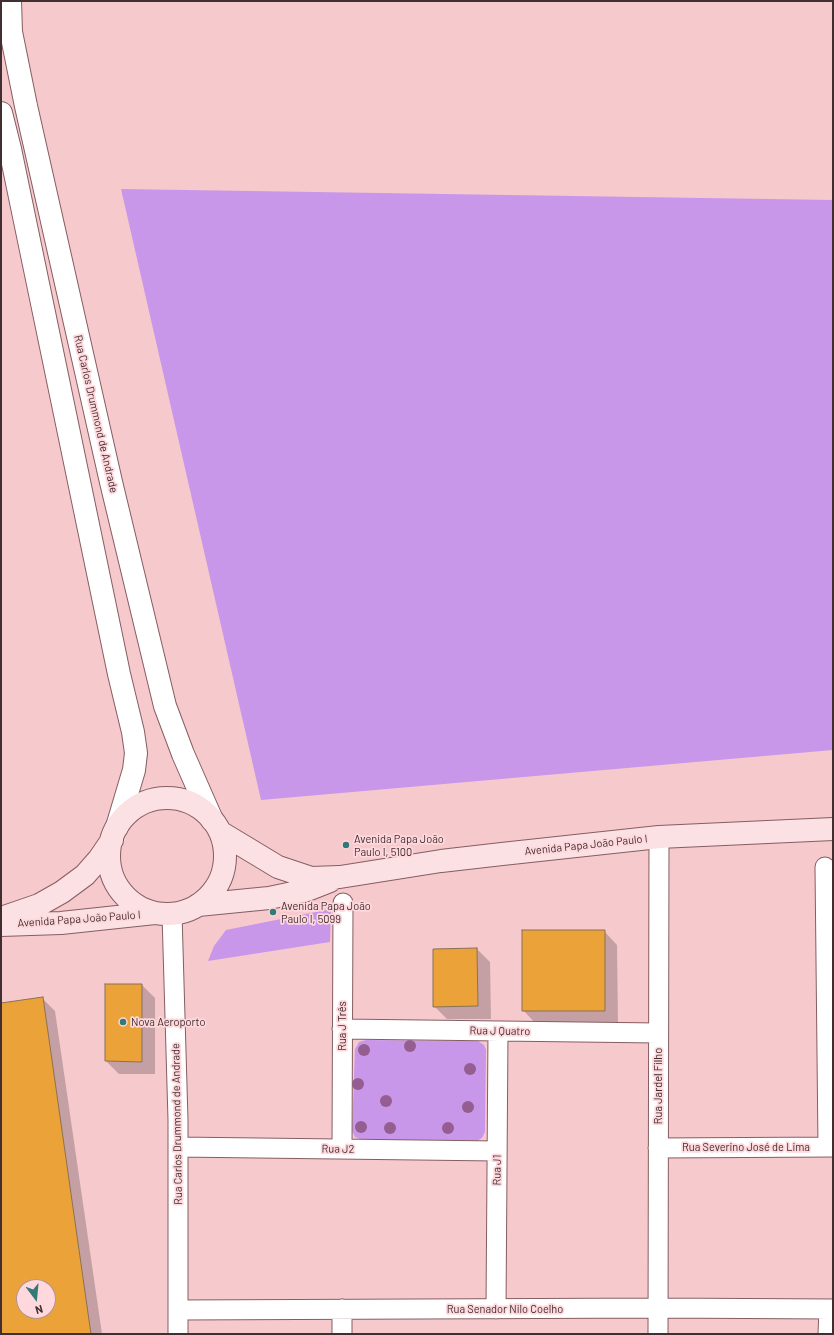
<!DOCTYPE html>
<html>
<head>
<meta charset="utf-8">
<style>
	body { margin:0 }
	#map { position:relative; width:834px; height:1335px; overflow:hidden; background:#f6c9cd; font-family:Barlow,sans-serif }
	canvas { display:block }
	.frame { position:absolute; inset:0; border:2px solid #402e30; pointer-events:none }
	.north { position:absolute; left:16px; top:1279px; width:40px; height:40px; box-sizing:border-box; background:#fed8dc; border:1px solid #b29497; border-radius:50%; rotate:164deg; font-size:11px; font-weight:700; line-height:16px; text-align:center; color:#402e30 }
	.north::after { content:''; display:block; margin:auto; width:14px; height:18px; background:#317a77; clip-path:polygon(50% 0,100% 100%,50% 72%,0 100%) }
</style>
</head>
<body>
<div id="map">
<canvas width="834" height="1335"></canvas>
<div class="frame"></div>
<div class="north">N</div>
</div>
<script>
const g = document.querySelector('canvas').getContext('2d');
g.lineJoin = 'round';
function paint(path, color) {
  g.fillStyle = color;
  g.fill(path, 'evenodd');
}
function shape(rows) {
  const path = new Path2D();
  for (const r of rows) {
    if (r.length === 3) {
      path.moveTo(r[0] + r[2], r[1]);
      path.arc(r[0], r[1], r[2], 0, 2 * Math.PI);
      continue;
    }
    path.moveTo(r[0], r[1]);
    for (let i = 2; i < r.length; i += 2) path.lineTo(r[i], r[i + 1]);
  }
  return path;
}
function trace(path, color, width, dash) {
  g.strokeStyle = color;
  g.lineWidth = width;
  g.lineCap = dash ? 'butt' : 'round';
  g.setLineDash(dash || []);
  g.stroke(path);
}
function drawText(font, color, halo, rows, align = 'center') {
  g.font = font + ' Barlow,sans-serif';
  g.lineWidth = 3.5;
  g.setLineDash([]);
  g.textBaseline = 'middle';
  g.strokeStyle = halo;
  g.fillStyle = color;
  for (const [text, x, y, turn = 0] of rows) {
    g.save();
    g.translate(x, y);
    g.rotate((+turn || 0) * Math.PI / 180);
    g.textAlign = isNaN(turn) ? turn : align;
    if (halo) g.strokeText(text, 0, 0);
    g.fillText(text, 0, 0);
    g.restore();
  }
}
const green = shape([
	[121,189,833,200,833,750,261,800],
	[331,909,330,942,208,961,214,946,226,930],
	[366,1040,478,1041,484,1045,486,1050,485,1132,482,1138,477,1141,362,1140,355,1137,352,1131,355,1049,359,1042]
]);
const shadow = shape([
	[604,931,617,945,618,1023,536,1024,523,1010],
	[477,949,490,962,491,1019,447,1019,434,1006],
	[142,985,155,998,155,1074,119,1074,106,1061],
	[42,998,55,1011,102,1334,1,1334,1,1004],
	[24,1287,48,1287,48,1311,24,1311]
]);
const building = shape([
	[522,930,605,930,605,1011,522,1011,522,930],
	[477,948,478,1006,433,1007,433,949,477,948],
	[105,984,142,984,142,1062,105,1061,105,984],
	[43,997,91,1334,1,1334,1,1003,43,997],
	[24,1287,48,1287,48,1311,24,1311,24,1287]
]);
const minor = shape([
	[825,867,828,1147],
	[172,914,178,1120,178,1334],
	[342,1029,658,1033],
	[178,1147,497,1151],
	[658,1148,833,1147],
	[342,1149,343,903],
	[496,1309,498,1031],
	[178,1310,658,1308,833,1309],
	[342,1334,342,1309],
	[658,1334,659,837],
	[828,1334,829,1309]
]);
const tertiary = shape([
	[10,1,11,32,26,106,111,482,165,706,183,754,212,820],
	[1,113,10,149,119,674,133,732,136,753,134,770,117,827]
]);
const secondary = shape([
	[167,856,58],
	[220,832,278,867,311,878,340,877,441,861,502,854,659,837,833,829],
	[198,905,269,898,307,890,330,881],
	[1,918,39,905,62,892,85,875,99,859,112,840],
	[1,925,61,923,155,913]
]);
const trees = [
	[410,1046],
	[364,1050],
	[470,1069],
	[358,1084],
	[386,1101],
	[468,1107],
	[361,1127],
	[390,1128],
	[448,1128]
];
const markers = [
	[346,845,4,"#317a77"],
	[273,912,4,"#317a77"],
	[123,1022,4,"#317a77"]
];
const streetNames = [
	["Rua Carlos Drummond de Andrade",96,414,77],
	["Avenida Papa João Paulo I",586,845,-6],
	["Avenida Papa João Paulo I",79,919,-4],
	["Rua J Três",342,1026,-90],
	["Rua J Quatro",500,1031,1],
	["Rua Jardel Filho",658,1086,-90],
	["Rua Carlos Drummond de Andrade",177,1124,-91],
	["Rua Severino José de Lima",746,1147],
	["Rua J2",338,1149,1],
	["Rua J1",497,1170,-89],
	["Rua Senador Nilo Coelho",505,1309]
];
const poiNames = [
	["Avenida Papa João",354,839],
	["Paulo I, 5100",354,852],
	["Avenida Papa João",281,906],
	["Paulo I, 5099",281,919],
	["Nova Aeroporto",131,1022]
];
paint(green, '#c997e9');
paint(shadow, '#0003');
paint(building, '#eba238');
trace(building, '#897154', 1);
trace(minor, '#855e62', 21);
trace(tertiary, '#855e62', 24);
trace(secondary, '#855e62', 24);
trace(minor, '#fff', 19);
trace(tertiary, '#fff', 22);
trace(secondary, '#fbe1e4', 22);
g.fillStyle = '#945f90';
for (const [x, y] of trees) {
  g.beginPath();
  g.arc(x, y, 6, 0, 2 * Math.PI);
  g.fill();
}
for (const [x, y, r, color] of markers) {
  const dot = new Path2D();
  dot.arc(x, y, r, 0, 2 * Math.PI);
  g.fillStyle = color;
  g.fill(dot);
  trace(dot, '#fed8dc', 1.5);
}
drawText('11px', '#402e30', '#fed8dc', streetNames);
drawText('11px', '#402e30', '#fed8dc', poiNames, 'left');
</script>
</body>
</html>
